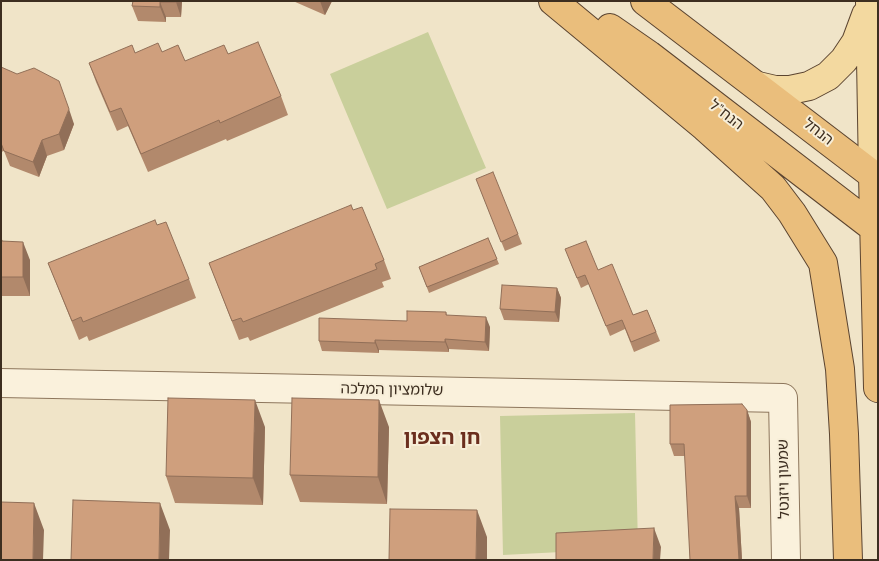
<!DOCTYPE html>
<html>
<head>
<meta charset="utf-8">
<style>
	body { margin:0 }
	#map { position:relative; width:879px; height:561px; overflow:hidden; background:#f0e4c8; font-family:"PT Serif",serif }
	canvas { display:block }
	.frame { position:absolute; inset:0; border:2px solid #3d2e20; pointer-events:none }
</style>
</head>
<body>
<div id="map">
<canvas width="879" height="561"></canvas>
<div class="frame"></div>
</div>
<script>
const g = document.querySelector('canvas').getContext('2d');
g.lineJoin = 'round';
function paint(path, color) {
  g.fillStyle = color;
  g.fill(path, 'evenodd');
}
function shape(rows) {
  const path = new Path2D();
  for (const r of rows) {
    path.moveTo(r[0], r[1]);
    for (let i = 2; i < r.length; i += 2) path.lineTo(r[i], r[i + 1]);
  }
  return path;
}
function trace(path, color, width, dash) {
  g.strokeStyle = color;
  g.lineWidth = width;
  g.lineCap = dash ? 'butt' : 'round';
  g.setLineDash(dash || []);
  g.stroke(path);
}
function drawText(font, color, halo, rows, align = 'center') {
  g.font = font + ' "PT Serif","Noto Sans Hebrew",serif';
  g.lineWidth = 4;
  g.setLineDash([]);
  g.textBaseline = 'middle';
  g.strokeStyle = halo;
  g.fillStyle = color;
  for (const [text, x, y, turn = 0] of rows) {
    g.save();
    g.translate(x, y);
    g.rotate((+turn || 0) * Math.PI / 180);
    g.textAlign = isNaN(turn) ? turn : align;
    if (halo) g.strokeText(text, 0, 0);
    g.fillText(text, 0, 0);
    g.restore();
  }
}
const green = shape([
	[428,32,486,168,387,209,330,74],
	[635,413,638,548,503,555,500,416]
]);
const minor = shape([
	[1,383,783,398,786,560]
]);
const primary = shape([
	[870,1,873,175],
	[758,86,775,90,790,90,809,86,828,76,844,60,856,42,866,15]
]);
const trunk = shape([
	[553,1,705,127,773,188,792,213,823,263,840,369,844,434,848,560],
	[645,1,873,175,878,176],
	[610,28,649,55,878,231],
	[873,175,878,388]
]);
const wall = shape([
	[133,1,182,1,181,17,166,17,166,22,138,21,132,6],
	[293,1,332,1,325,15],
	[162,52,185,61,228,54,281,96,288,115,227,141,226,139,148,172,128,126,117,131,96,82,89,63,135,53],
	[1,67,74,124,64,150,47,156,39,177,10,166,4,151,1,152],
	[480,189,518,234,522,244,505,251],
	[353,210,384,260,391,279,382,282,384,287,250,341,248,337,239,340,209,263],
	[157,225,189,279,196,298,89,341,87,336,79,340,48,263],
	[1,238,3,241,30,260,30,296,1,296],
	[488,238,499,264,429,293,419,267],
	[569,259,598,270,633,315,647,310,660,341,634,352,625,329,610,336,589,284,581,288],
	[557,288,561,298,559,322,504,320,500,309],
	[446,312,447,315,490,327,489,351,449,349,449,352,379,350,379,353,322,351,319,341],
	[747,410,751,422,751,508,739,508,742,560,690,560,685,456,674,456,670,444],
	[265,427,263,505,175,503,166,476],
	[389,427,387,504,300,502,290,475]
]);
const shadedWall = shape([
	[176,1,182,1,181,17,176,2],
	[320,1,332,1,325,15],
	[160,2,166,17,166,22,160,7],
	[69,109,74,124,64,150,59,134],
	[42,140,47,156,39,177,33,162],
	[23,242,30,260,30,296,23,277],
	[557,288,561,298,559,322,555,312],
	[486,317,490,327,489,351,485,342],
	[445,339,449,349,449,352,445,342],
	[375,340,379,350,379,353,375,343],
	[255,400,265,427,263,505,253,478],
	[379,400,389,427,387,504,378,477],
	[747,410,751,422,751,508,747,496],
	[735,496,739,508,742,560,739,560],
	[34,503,44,530,43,560,33,560],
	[160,503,170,530,169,560,159,560],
	[477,510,487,537,487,560,476,560],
	[654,528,661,547,660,560,653,560]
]);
const building = shape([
	[133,1,176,1,176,2,160,2,160,7,132,6,133,1],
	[258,42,281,96,220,123,219,120,141,154,121,108,110,112,89,63,132,45,135,53,158,43,162,52,178,45,185,61,224,45,228,54,258,42],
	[1,67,17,74,34,68,59,81,69,109,59,134,42,140,33,162,4,151,1,143,1,67],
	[493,172,518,234,501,242,476,179,493,172],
	[351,205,353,210,362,207,384,260,375,264,377,269,243,322,241,318,232,321,209,263,351,205],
	[155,220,157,225,166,222,189,279,83,322,81,317,72,321,48,263,155,220],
	[488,238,497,259,427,287,419,267,488,238],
	[1,241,23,242,23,277,1,277,1,241],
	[586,241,598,270,612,264,633,315,647,310,656,332,631,342,622,320,606,326,585,275,577,278,565,249,586,241],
	[502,285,557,288,555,312,500,309,502,285],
	[407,311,446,312,446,315,486,317,485,342,445,339,445,342,375,340,375,343,319,341,319,318,407,321,407,311],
	[168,398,255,400,253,478,166,476,168,398],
	[292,398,379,400,378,477,290,475,292,398],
	[742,404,747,410,747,496,735,496,739,560,690,560,684,444,670,444,670,405,742,404],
	[73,500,160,503,159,560,71,560,73,500],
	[1,502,34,503,33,560,1,560,1,502],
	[390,509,477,510,476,560,389,560,390,509],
	[654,528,653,560,556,560,556,533,654,528]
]);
const streetNames = [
	["הנח\"ל",726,115,38],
	["הנחל",818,132,38],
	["שלומציון המלכה",392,390,1],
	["שמעון ויזנטל",784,479,-91]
];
const districtNames = [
	["חן הצפון",442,438]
];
paint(green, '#c9cf9b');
trace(minor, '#8d765c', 30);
trace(primary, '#5b4430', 30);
trace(trunk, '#5b4430', 30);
trace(minor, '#faf1dc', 28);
trace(primary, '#f3d9a0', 28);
trace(trunk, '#eabe7c', 28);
paint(wall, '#b2896c');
paint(shadedWall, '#916f58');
paint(building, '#cf9f7d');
trace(building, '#916f58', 1);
drawText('15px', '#3d2e20', '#f7eed8', streetNames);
drawText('bold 20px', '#6b2e1e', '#f7eed8', districtNames);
</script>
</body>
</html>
